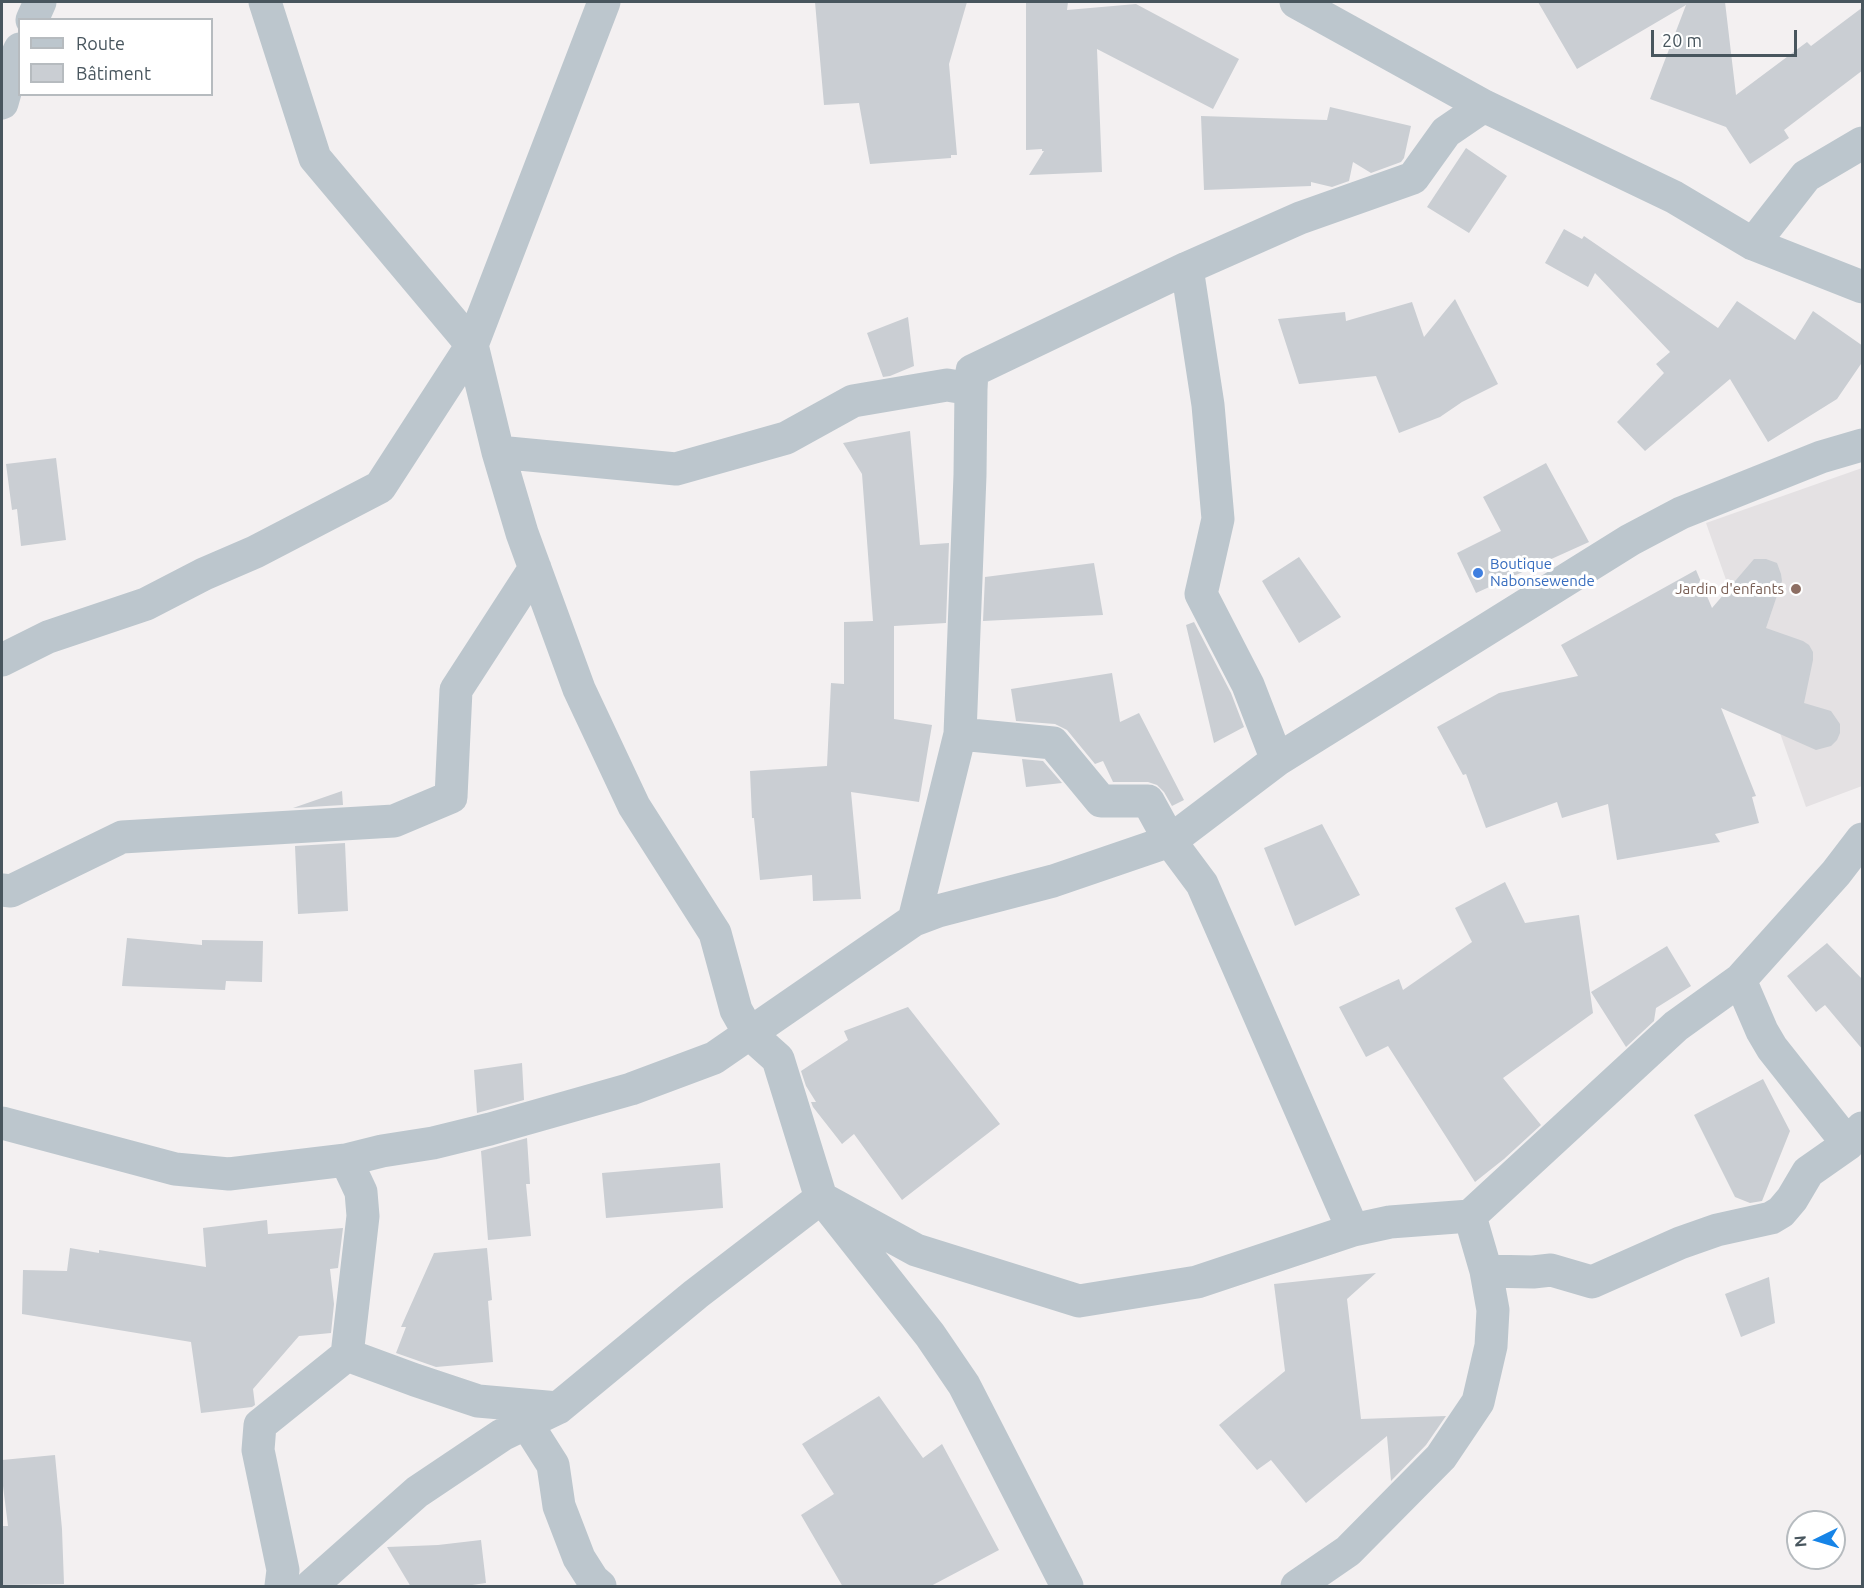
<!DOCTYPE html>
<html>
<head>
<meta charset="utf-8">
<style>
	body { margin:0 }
	#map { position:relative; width:1864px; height:1588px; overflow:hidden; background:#f3f0f1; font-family:Ubuntu,sans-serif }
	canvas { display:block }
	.frame { position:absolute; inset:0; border:3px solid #48565e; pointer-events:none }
	.legend { position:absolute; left:18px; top:18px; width:195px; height:78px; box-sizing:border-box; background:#fff; border:2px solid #b6bbbf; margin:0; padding:8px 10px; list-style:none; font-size:18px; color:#48565e }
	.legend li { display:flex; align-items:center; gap:12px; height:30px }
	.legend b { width:30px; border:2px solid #b6bbbf }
	.north { position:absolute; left:1786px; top:1510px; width:60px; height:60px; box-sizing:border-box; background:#fff; border:2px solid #b6bbbf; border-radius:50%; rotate:265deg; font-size:16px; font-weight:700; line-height:24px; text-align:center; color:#48565e }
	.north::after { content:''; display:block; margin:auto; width:21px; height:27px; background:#1684e7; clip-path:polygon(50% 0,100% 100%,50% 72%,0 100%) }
	.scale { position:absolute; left:1651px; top:30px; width:146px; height:27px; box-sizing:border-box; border:3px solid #48565e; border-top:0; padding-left:8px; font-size:18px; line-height:21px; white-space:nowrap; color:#48565e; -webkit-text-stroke:4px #fff; paint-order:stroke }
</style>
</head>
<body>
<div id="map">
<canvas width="1864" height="1588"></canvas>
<div class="frame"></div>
<ul class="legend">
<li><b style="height:8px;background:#bcc6cd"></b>Route</li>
<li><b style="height:16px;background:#caced3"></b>Bâtiment</li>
</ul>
<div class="north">N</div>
<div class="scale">20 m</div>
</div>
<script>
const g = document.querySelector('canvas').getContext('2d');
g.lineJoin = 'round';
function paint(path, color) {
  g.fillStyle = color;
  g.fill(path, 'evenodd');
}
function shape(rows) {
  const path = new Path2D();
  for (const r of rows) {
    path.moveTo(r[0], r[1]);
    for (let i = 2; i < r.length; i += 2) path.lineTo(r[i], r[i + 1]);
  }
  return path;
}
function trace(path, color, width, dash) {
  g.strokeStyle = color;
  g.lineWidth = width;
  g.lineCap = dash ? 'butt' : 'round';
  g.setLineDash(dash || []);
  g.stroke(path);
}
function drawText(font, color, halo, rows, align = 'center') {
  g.font = font + ' Ubuntu,sans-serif';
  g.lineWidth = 6;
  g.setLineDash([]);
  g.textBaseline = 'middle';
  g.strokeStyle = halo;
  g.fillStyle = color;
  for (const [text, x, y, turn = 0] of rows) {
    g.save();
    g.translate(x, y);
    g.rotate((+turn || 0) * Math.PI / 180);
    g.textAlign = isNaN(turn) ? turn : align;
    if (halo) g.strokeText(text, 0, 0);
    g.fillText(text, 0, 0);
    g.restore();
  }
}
const education = shape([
	[1862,468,1862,786,1806,807,1706,523]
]);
const building = shape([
	[815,2,967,2,949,64,957,155,951,155,951,158,870,164,859,103,824,105],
	[1026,2,1068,2,1067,10,1136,4,1239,59,1213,109,1097,49,1102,172,1029,175,1044,151,1042,151,1042,149,1026,150],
	[1538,2,1725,2,1736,95,1807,42,1811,46,1863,7,1863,70,1784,130,1789,138,1750,164,1726,127,1650,99,1686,5,1577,69],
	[1330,107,1411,126,1404,158,1401,162,1371,173,1353,162,1349,181,1332,187,1311,182,1311,186,1204,190,1201,116,1327,120],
	[1466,148,1507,176,1469,233,1427,207],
	[1564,229,1582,239,1584,236,1718,328,1737,301,1795,340,1813,311,1863,346,1863,361,1837,399,1768,442,1730,379,1645,451,1617,422,1664,373,1656,364,1670,352,1595,273,1588,287,1545,263],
	[1455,299,1498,384,1462,402,1440,417,1399,433,1376,376,1299,384,1278,319,1345,312,1346,321,1412,302,1424,337],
	[908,317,914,366,890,376,883,377,867,333],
	[910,431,920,545,949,543,946,623,894,626,894,719,932,725,919,802,851,792,861,899,813,901,812,875,760,880,754,818,752,818,750,771,827,766,831,683,844,684,844,622,873,621,862,474,843,443],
	[56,458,66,540,21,546,17,509,12,510,6,464],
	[1546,463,1589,542,1476,593,1457,553,1501,531,1483,497],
	[1299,557,1341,617,1299,643,1262,581],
	[1754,559,1766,559,1777,563,1781,574,1782,581,1766,628,1803,641,1809,645,1813,652,1813,660,1804,703,1831,711,1840,724,1840,733,1837,740,1831,746,1816,750,1721,708,1756,796,1752,797,1759,823,1715,834,1720,842,1617,860,1608,804,1562,818,1557,802,1486,828,1466,774,1463,775,1437,727,1499,693,1578,676,1561,645,1696,570,1712,608],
	[1094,563,1103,615,983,621,985,577],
	[1194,622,1231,693,1244,727,1214,743,1186,625],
	[1112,673,1120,722,1139,713,1184,800,1172,806,1164,792,1157,785,1148,782,1113,782,1103,761,1095,764,1067,730,1055,724,1016,721,1011,689],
	[1022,759,1043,761,1062,783,1026,787],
	[342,791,343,805,293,808],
	[1322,824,1360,895,1295,926,1264,848],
	[345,843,348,911,298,914,295,846],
	[1505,882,1525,923,1579,915,1593,1013,1503,1078,1541,1125,1504,1159,1475,1182,1388,1046,1366,1057,1339,1007,1399,979,1403,990,1472,942,1455,908],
	[127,938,202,945,202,940,263,941,262,982,226,981,225,990,122,986],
	[1827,943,1863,980,1863,1050,1825,1005,1816,1012,1787,976],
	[1667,946,1691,986,1656,1008,1654,1021,1626,1047,1591,992],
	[908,1007,1000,1124,902,1200,854,1134,842,1144,813,1107,811,1102,816,1102,806,1086,801,1071,848,1040,844,1031],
	[522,1063,524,1100,477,1113,474,1070],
	[1763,1079,1790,1131,1762,1201,1750,1203,1735,1197,1694,1115],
	[527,1138,530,1184,526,1184,531,1236,488,1240,481,1151],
	[720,1163,723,1208,606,1218,602,1173],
	[267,1220,268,1234,343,1228,338,1268,330,1269,334,1304,331,1333,299,1336,253,1389,255,1405,252,1407,201,1413,191,1342,22,1314,23,1270,67,1271,70,1248,99,1253,99,1250,206,1267,203,1228],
	[487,1248,492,1300,488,1301,493,1362,436,1367,396,1353,406,1327,401,1327,434,1253],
	[1376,1273,1347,1299,1361,1419,1446,1416,1426,1445,1391,1481,1387,1436,1306,1503,1271,1460,1257,1470,1219,1425,1285,1371,1274,1284],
	[1769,1277,1775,1323,1741,1337,1725,1294],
	[879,1396,923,1458,942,1444,999,1550,929,1587,843,1587,801,1515,834,1494,802,1444],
	[55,1455,62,1529,64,1584,2,1585,2,1526,8,1526,2,1478,2,1460],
	[481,1540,486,1583,458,1587,411,1587,387,1547,438,1545]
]);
const minor = shape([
	[265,2,315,158,472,345,498,452,522,533,579,689,634,806,715,933,736,1010,749,1033,778,1059,821,1198,696,1294,558,1408,502,1435,417,1492,311,1586],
	[1296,2,1484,106,1674,197,1753,244,1862,287],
	[32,20,40,2],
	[2,103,12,67,20,49],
	[1753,244,1806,176,1862,143],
	[1187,268,1208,405,1218,519,1201,594,1248,685,1277,760],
	[971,389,972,371,1187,268,1300,218,1413,178,1446,132,1484,106],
	[498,452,676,469,786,438,853,401,947,385,971,389,970,475,960,734,914,920],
	[2,660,48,637,146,604,204,574,255,552,380,487,472,345,604,2],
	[960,734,1053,743,1101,801,1148,801,1170,841,1202,884,1353,1230],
	[2,890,11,891,122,837,394,821,451,797,456,690,535,568],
	[1740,980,1762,1031,1772,1048,1848,1144],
	[2,1123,175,1169,229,1174,346,1160,382,1151,433,1143,490,1129,631,1089,714,1058,914,920,938,911,1053,881,1170,841,1277,760,1630,540,1681,513,1821,457,1862,445],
	[346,1160,361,1192,363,1216,347,1355,415,1380,478,1401,558,1408],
	[821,1198,916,1250,1079,1301,1197,1282,1353,1230,1390,1222,1470,1216],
	[832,1211,930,1335,964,1385,1067,1586],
	[1486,1271,1533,1272,1551,1270,1592,1282,1680,1243,1717,1230,1771,1218,1781,1212,1792,1199,1808,1172,1848,1144,1862,1128],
	[527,1424,553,1465,559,1506,579,1558,593,1580,600,1586],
	[281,1586,283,1570,258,1450,260,1425,347,1355],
	[1297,1586,1348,1551,1441,1457,1478,1402,1491,1346,1493,1310,1486,1271,1470,1216,1676,1026,1740,980,1836,873,1862,839]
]);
const markers = [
	[1478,573,6,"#3f7fe0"],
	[1796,589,6,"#8d6e63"]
];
const shopNames = [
	["Boutique",1490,564],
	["Nabonsewende",1490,581]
];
const educationNames = [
	["Jardin d'enfants",1784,589]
];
paint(education, '#e4e1e3');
paint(building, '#caced3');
trace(minor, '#bcc6cd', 33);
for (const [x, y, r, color] of markers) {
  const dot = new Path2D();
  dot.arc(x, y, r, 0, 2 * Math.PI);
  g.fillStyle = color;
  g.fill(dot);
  trace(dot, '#fff', 2);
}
drawText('15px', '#366cbe', '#fff', shopNames, 'left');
drawText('15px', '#785e54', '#fff', educationNames, 'right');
</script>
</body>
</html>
